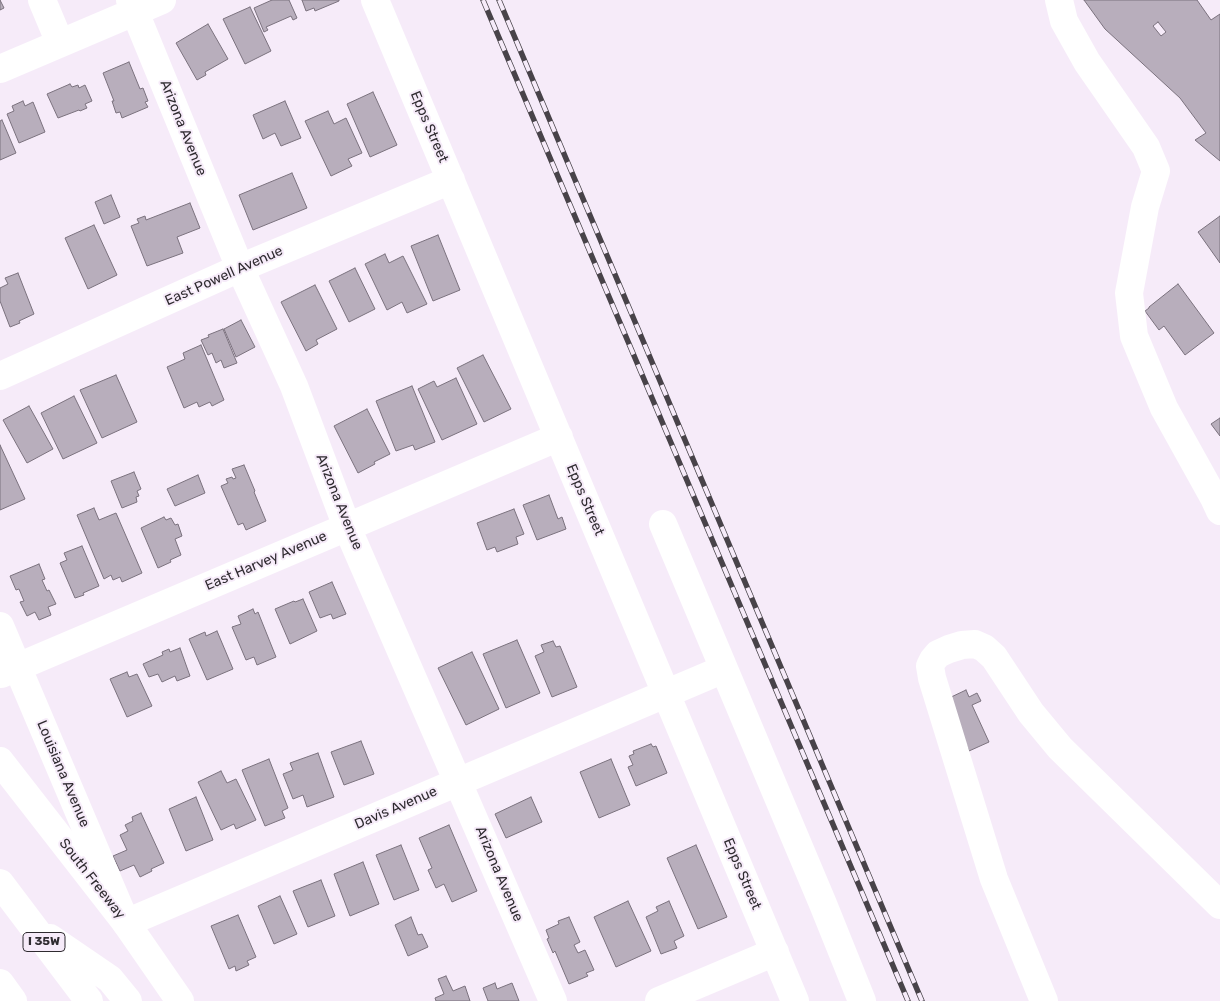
<!DOCTYPE html>
<html>
<head>
<meta charset="utf-8">
<style>
	body { margin:0 }
	canvas { display:block; background:#f6ebf9 }
</style>
</head>
<body>
<canvas width="1220" height="1001"></canvas>
<script>
const g = document.querySelector('canvas').getContext('2d');
g.lineJoin = 'round';
function paint(path, color) {
  g.fillStyle = color;
  g.fill(path, 'evenodd');
}
function shape(rows) {
  const path = new Path2D();
  for (const r of rows) {
    path.moveTo(r[0], r[1]);
    for (let i = 2; i < r.length; i += 2) path.lineTo(r[i], r[i + 1]);
  }
  return path;
}
function trace(path, color, width, dash) {
  g.strokeStyle = color;
  g.lineWidth = width;
  g.lineCap = dash ? 'butt' : 'round';
  g.setLineDash(dash || []);
  g.stroke(path);
}
function drawText(font, color, halo, rows, align = 'center') {
  g.font = font + ' Rubik,sans-serif';
  g.lineWidth = 4;
  g.setLineDash([]);
  g.textBaseline = 'middle';
  g.strokeStyle = halo;
  g.fillStyle = color;
  for (const [text, x, y, turn = 0] of rows) {
    g.save();
    g.translate(x, y);
    g.rotate((+turn || 0) * Math.PI / 180);
    g.textAlign = isNaN(turn) ? turn : align;
    if (halo) g.strokeText(text, 0, 0);
    g.fillText(text, 0, 0);
    g.restore();
  }
}
const building = shape([
	[0,0,4,8,0,10,0,0],
	[272,0,289,0,297,18,293,20,291,16,266,27,268,30,264,32,254,8,272,0],
	[302,0,339,0,339,1,315,11,314,8,306,11,302,0],
	[1084,0,1197,0,1211,20,1220,14,1220,161,1195,140,1206,133,1180,98,1105,29,1084,0],
	[1158,22,1166,32,1161,36,1153,26,1158,22],
	[250,7,271,51,245,64,223,19,250,7],
	[208,24,228,59,205,72,206,75,197,80,176,43,208,24],
	[129,62,140,89,143,88,148,101,145,102,148,107,122,118,120,112,116,113,112,101,114,101,103,73,129,62],
	[70,84,72,87,78,85,79,88,85,85,92,101,85,104,87,108,80,111,79,110,58,118,47,94,70,84],
	[373,92,397,145,370,157,347,104,373,92],
	[23,101,25,106,33,102,45,132,19,143,7,114,14,111,12,106,23,101],
	[285,101,301,138,281,146,275,133,263,139,253,115,285,101],
	[328,111,334,124,346,118,362,153,348,159,352,166,331,176,305,121,328,111],
	[2,120,16,153,0,160,0,121,2,120],
	[292,173,307,208,253,230,239,195,292,173],
	[111,195,120,217,104,224,95,202,111,195],
	[190,203,200,228,177,237,183,253,147,266,131,226,139,223,137,219,145,216,146,220,190,203],
	[1220,216,1220,263,1198,232,1220,216],
	[94,225,117,275,88,289,65,238,94,225],
	[438,235,460,290,433,301,411,246,438,235],
	[385,254,389,263,403,256,427,304,407,313,402,302,387,310,365,264,385,254],
	[355,268,375,309,349,322,329,281,355,268],
	[18,273,34,314,19,321,20,323,10,327,0,301,0,288,8,284,5,278,18,273],
	[1178,284,1214,333,1185,355,1164,326,1159,330,1145,311,1149,308,1149,307,1178,284],
	[315,285,337,329,316,340,318,344,306,351,281,302,315,285],
	[241,320,255,347,236,357,224,329,241,320],
	[223,329,237,363,224,368,221,360,216,363,212,353,208,355,201,340,209,337,208,335,223,329],
	[201,345,224,400,212,406,210,402,199,407,197,402,184,408,167,367,185,359,183,353,201,345],
	[483,355,511,409,484,422,457,368,483,355],
	[116,375,137,422,102,438,80,390,116,375],
	[456,378,477,424,442,440,418,389,434,381,437,387,456,378],
	[412,386,435,442,415,450,413,445,396,451,376,401,412,386],
	[74,396,97,443,63,459,41,413,74,396],
	[29,406,53,449,27,463,3,420,29,406],
	[367,409,390,454,374,462,375,464,358,473,334,426,367,409],
	[1220,418,1220,436,1211,424,1220,418],
	[0,445,25,499,0,510,0,445],
	[244,465,255,491,254,492,266,521,246,530,243,523,238,525,221,486,228,483,226,479,232,477,233,479,236,478,232,469,244,465],
	[134,472,141,489,137,491,139,496,136,497,137,502,122,508,111,481,134,472],
	[198,475,205,493,175,506,167,489,198,475],
	[549,495,558,519,562,517,566,529,537,540,523,505,549,495],
	[94,508,99,520,116,513,142,573,122,582,120,577,113,580,111,575,104,579,77,515,94,508],
	[514,509,524,534,516,537,518,544,497,552,495,547,487,550,477,523,514,509],
	[164,517,166,520,171,518,175,525,178,524,182,536,175,539,181,555,170,560,171,562,158,568,141,528,164,517],
	[82,546,99,586,83,593,84,595,75,598,60,563,67,560,64,553,82,546],
	[39,564,45,579,42,580,47,591,49,590,56,604,48,607,51,615,39,620,35,612,27,616,20,602,24,601,19,589,16,590,10,576,39,564],
	[332,582,346,614,333,619,331,614,320,618,309,592,332,582],
	[303,599,317,631,290,644,275,609,294,601,295,602,303,599],
	[253,609,255,614,258,612,276,657,257,665,254,657,246,660,232,627,241,624,238,616,253,609],
	[217,631,233,669,207,680,189,639,205,632,206,636,217,631],
	[517,640,540,693,506,708,483,654,517,640],
	[553,641,556,647,560,646,577,687,552,697,535,656,544,652,541,645,553,641],
	[180,648,190,676,177,681,175,676,162,682,158,674,149,677,143,664,163,655,162,652,169,649,170,652,180,648],
	[472,652,499,709,466,725,438,668,472,652],
	[127,672,129,677,137,674,152,706,127,717,110,679,127,672],
	[966,690,969,697,977,693,981,701,972,705,989,742,969,751,947,699,966,690],
	[361,741,374,774,344,785,331,752,361,741],
	[651,744,653,747,656,746,667,773,636,786,628,767,633,765,629,756,634,754,633,751,651,744],
	[318,753,334,797,307,807,303,795,293,799,283,774,293,770,290,763,318,753],
	[269,759,288,808,282,811,285,818,265,826,242,770,269,759],
	[611,759,630,805,599,818,580,772,611,759],
	[221,771,227,783,236,779,256,820,236,829,234,824,221,830,198,782,221,771],
	[196,797,213,840,186,851,169,809,196,797],
	[531,797,542,822,506,838,495,814,531,797],
	[141,813,164,863,151,869,152,871,140,877,134,865,120,871,113,856,127,850,120,835,128,831,125,825,133,821,132,817,141,813],
	[449,825,477,891,452,902,444,884,436,888,428,870,432,868,419,838,449,825],
	[401,845,419,890,394,900,376,855,401,845],
	[696,845,727,917,698,929,667,858,696,845],
	[363,862,379,904,350,916,334,874,363,862],
	[321,880,335,916,308,927,293,891,321,880],
	[280,896,297,934,274,944,258,906,280,896],
	[628,901,651,951,616,967,594,917,628,901],
	[669,901,684,936,674,941,677,948,661,954,646,917,658,911,656,907,669,901],
	[238,915,256,957,247,961,249,965,236,971,235,966,229,969,211,926,238,915],
	[411,917,418,935,422,934,428,947,408,956,395,925,411,917],
	[569,917,580,942,574,945,578,953,585,950,594,970,586,973,588,976,569,984,555,951,553,953,547,939,549,938,546,930,559,924,558,921,569,917],
	[446,976,453,991,465,986,470,1001,436,1001,435,998,444,994,438,979,446,976],
	[495,983,497,989,512,983,519,1001,488,1001,483,988,495,983]
]);
const minor = shape([
	[42,0,60,43],
	[130,0,240,268,294,386,347,527,553,1001],
	[375,0,795,1001],
	[1059,0,1064,21,1087,62,1146,147,1156,171,1145,207,1129,293,1134,336,1164,408,1214,498,1220,511],
	[0,69,162,0],
	[0,376,240,268,451,180],
	[663,524,823,904,862,1001],
	[0,626,126,923,724,669],
	[1,674,559,437],
	[659,1001,775,952],
	[1044,1001,994,879,932,678,930,666,933,660,938,654,949,649,962,645,975,644,984,648,994,657,1031,713,1060,748,1220,905]
]);
const major = shape([
	[0,761,126,923,180,1001]
]);
const highway = shape([
	[0,883,89,1001],
	[50,938,110,979,128,1001],
	[0,983,13,1001]
]);
const rail = shape([
	[483,0,908,1001],
	[499,0,922,1001]
]);
const shields = [
	[44,942,42]
];
const shieldNames = [
	["I 35W",44,942]
];
const streetNames = [
	["Epps Street",429,127,67],
	["Arizona Avenue",183,128,68],
	["East Powell Avenue",224,276,-24],
	["Epps Street",585,500,67],
	["Arizona Avenue",339,502,68],
	["East Harvey Avenue",266,561,-23],
	["Louisiana Avenue",63,774,67],
	["Davis Avenue",396,808,-23],
	["Arizona Avenue",499,874,67],
	["Epps Street",742,874,67],
	["South Freeway",92,879,52]
];
paint(building, '#b8aebc');
trace(building, '#7b727e', 1);
trace(minor, '#fff', 28);
trace(major, '#fff', 28);
trace(highway, '#fff', 28);
trace(rail, '#484349', 5.5);
trace(rail, '#f6ebf9', 4, [11]);
for (const [x, y, w] of shields) {
  const box = new Path2D();
  box.roundRect(x - w / 2, y - 9.5, w, 19, 4);
  g.fillStyle = '#f6ebf9';
  g.fill(box);
  trace(box, '#2f2b30', 1);
}
drawText('bold 12px', '#2f2b30', null, shieldNames);
drawText('14px', '#2f2b30', '#f6ebf9', streetNames);
</script>
</body>
</html>
